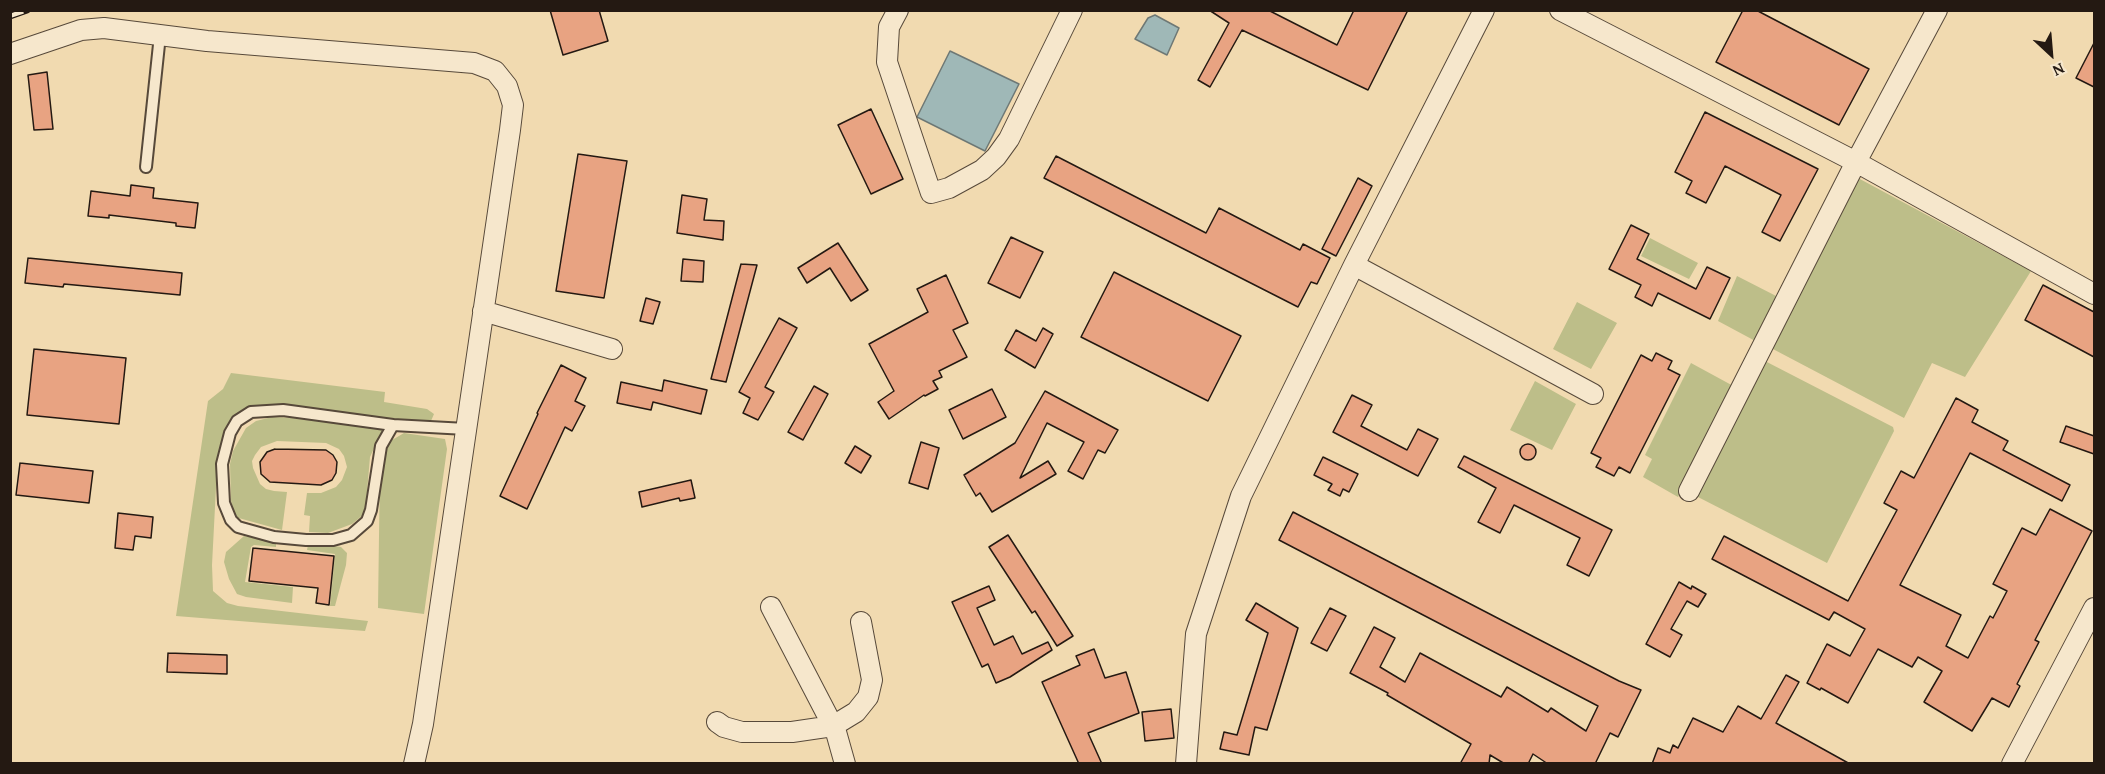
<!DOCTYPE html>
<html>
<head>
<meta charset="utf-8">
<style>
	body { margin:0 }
	#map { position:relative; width:2105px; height:774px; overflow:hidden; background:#f1dab0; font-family:"Gentium Book Plus",serif }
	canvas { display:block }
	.frame { position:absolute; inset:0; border:12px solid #241912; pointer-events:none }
	.north { position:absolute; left:2021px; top:24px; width:60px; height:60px; -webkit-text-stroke:4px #f6e7cc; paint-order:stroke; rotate:154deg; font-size:16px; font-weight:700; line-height:24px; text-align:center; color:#241912 }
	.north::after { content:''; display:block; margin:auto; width:21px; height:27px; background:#241912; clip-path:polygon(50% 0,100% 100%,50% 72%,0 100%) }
</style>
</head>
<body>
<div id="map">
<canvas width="2105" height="774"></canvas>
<div class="frame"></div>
<div class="north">N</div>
</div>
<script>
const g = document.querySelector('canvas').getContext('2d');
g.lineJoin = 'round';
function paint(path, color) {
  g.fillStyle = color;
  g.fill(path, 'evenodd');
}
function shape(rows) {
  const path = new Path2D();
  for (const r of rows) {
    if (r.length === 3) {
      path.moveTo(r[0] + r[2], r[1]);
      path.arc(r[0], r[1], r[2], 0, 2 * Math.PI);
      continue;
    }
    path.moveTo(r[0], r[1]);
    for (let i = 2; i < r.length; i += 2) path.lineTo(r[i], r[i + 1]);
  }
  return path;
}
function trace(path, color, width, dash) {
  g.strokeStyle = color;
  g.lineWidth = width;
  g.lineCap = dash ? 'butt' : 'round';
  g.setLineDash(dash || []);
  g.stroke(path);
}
const green = shape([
	[1858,178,2031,271,1965,377,1932,363,1904,418,1771,348],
	[1650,238,1698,263,1689,279,1641,256],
	[1737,276,1782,299,1759,343,1718,321],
	[1577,302,1617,323,1591,369,1553,349],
	[1763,360,1893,427,1894,431,1827,563,1696,496],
	[1691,363,1737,388,1678,497,1643,477,1652,459,1645,455],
	[231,373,385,392,384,402,427,409,434,414,431,421,424,424,267,405,252,409,225,437,217,468,212,565,213,591,227,603,238,606,368,621,365,631,176,616,208,401,223,389],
	[1535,381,1576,404,1552,450,1510,430],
	[272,417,328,419,384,427,370,457,366,504,363,515,352,524,328,533,309,532,310,516,304,515,307,493,321,493,336,487,342,480,347,467,344,456,339,449,326,443,277,441,261,447,255,455,252,461,253,468,260,484,266,489,274,491,287,492,282,530,235,517,231,501,230,464,233,451,246,428,256,421],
	[404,433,445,439,447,449,424,614,378,608,380,464,387,443],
	[244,536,276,542,276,547,254,545,251,547,245,582,293,587,292,603,246,597,237,594,229,579,224,562,226,552],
	[320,544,341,547,347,553,346,565,335,606,330,606,335,554,307,550,308,545]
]);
const water = shape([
	[1155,15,1179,28,1167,55,1135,39,1148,18,1155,15],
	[950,51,1019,84,985,151,917,117,950,51]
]);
const building = shape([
	[550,10,599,10,608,41,563,55,550,10],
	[1209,10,1268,10,1337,45,1354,10,1408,10,1368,90,1242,30,1210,87,1198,80,1229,23,1209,10],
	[1743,10,1756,10,1869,69,1839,125,1716,62,1743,10],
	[2094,43,2094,87,2076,78,2094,43],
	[47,72,53,129,34,130,28,75,47,72],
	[871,109,903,179,871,194,838,125,871,109],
	[1705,112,1818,169,1780,241,1762,232,1781,195,1725,166,1706,203,1686,193,1692,181,1675,172,1705,112],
	[578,154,627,161,604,298,556,291,578,154],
	[1056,156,1206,233,1219,208,1300,250,1303,244,1330,258,1317,284,1311,282,1298,307,1044,178,1056,156],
	[1358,178,1372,186,1336,256,1322,249,1358,178],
	[131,185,154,188,153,198,198,203,195,228,176,226,176,223,109,215,109,218,88,216,91,191,130,196,131,185],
	[682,195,707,199,704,220,724,221,723,240,677,233,682,195],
	[1631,225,1649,234,1637,259,1696,289,1707,267,1730,278,1710,319,1658,293,1652,306,1635,297,1641,285,1609,269,1631,225],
	[1011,237,1043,252,1020,298,988,283,1011,237],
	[838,243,868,290,851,301,830,268,807,283,798,268,838,243],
	[28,258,182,273,180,295,64,284,63,287,25,283,28,258],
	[683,259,704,261,703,282,681,281,683,259],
	[741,264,757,265,726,382,711,379,741,264],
	[1114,272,1241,336,1208,401,1081,337,1114,272],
	[946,275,968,323,953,330,967,357,939,371,942,377,933,381,938,389,925,396,924,395,889,419,878,402,894,391,869,344,928,312,917,289,946,275],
	[2043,285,2094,312,2094,357,2025,320,2043,285],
	[646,298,660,302,653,324,640,321,646,298],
	[779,318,797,328,765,387,774,392,758,420,743,413,750,398,739,392,779,318],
	[1043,328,1053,334,1035,368,1005,350,1016,330,1036,341,1043,328],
	[34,349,126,358,119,424,27,415,34,349],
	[1656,353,1672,361,1668,369,1680,375,1630,473,1619,467,1614,476,1596,467,1601,458,1591,453,1641,355,1652,361,1656,353],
	[561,365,586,378,575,401,585,406,572,431,565,427,527,509,500,496,538,414,537,413,561,365],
	[664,380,707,390,701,414,653,402,651,410,617,403,621,382,662,391,664,380],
	[814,386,828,394,803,440,788,432,814,386],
	[992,389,1006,417,963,439,949,410,992,389],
	[1045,391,1118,430,1105,453,1098,450,1083,479,1068,471,1084,442,1047,423,1020,478,1048,461,1056,474,992,512,980,493,976,496,964,475,1015,443,1045,391],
	[1352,395,1372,405,1361,426,1407,450,1418,429,1438,439,1418,476,1333,432,1352,395],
	[1956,398,1978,410,1972,422,2008,441,2003,450,2070,485,2062,501,1970,453,1900,585,1961,615,1946,646,1968,658,1990,616,1993,618,2007,591,1993,584,2022,528,2036,535,2050,509,2092,531,2035,640,2039,642,2017,684,2020,686,2009,707,1992,698,1972,731,1924,702,1942,671,1918,657,1912,667,1878,649,1848,703,1821,688,1820,690,1807,683,1827,644,1850,656,1865,629,1834,612,1829,620,1712,559,1724,536,1848,601,1897,510,1884,503,1901,471,1914,478,1956,398],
	[2066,426,2094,436,2094,454,2060,442,2066,426],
	[921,442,939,448,928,489,909,483,921,442],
	[1528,452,8],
	[855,446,871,456,861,473,845,463,855,446],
	[275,449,326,450,333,455,337,462,336,473,332,480,321,485,270,482,261,474,260,462,267,452,275,449],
	[1464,456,1612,530,1589,576,1567,565,1580,538,1514,505,1500,533,1478,522,1496,488,1458,467,1464,456],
	[1323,457,1358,474,1349,492,1343,489,1340,496,1328,490,1332,484,1314,475,1323,457],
	[20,463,93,471,89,503,16,495,20,463],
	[691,480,695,498,680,501,679,498,642,507,639,492,691,480],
	[1293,512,1619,681,1641,690,1618,737,1610,733,1595,764,1548,764,1533,754,1528,764,1505,764,1490,755,1489,764,1460,764,1471,744,1387,695,1388,693,1350,673,1374,627,1395,638,1380,667,1405,682,1420,653,1501,697,1507,687,1548,712,1551,708,1586,731,1598,706,1279,540,1293,512],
	[118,513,153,517,151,538,135,536,133,550,115,548,118,513],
	[1008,535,1073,636,1057,646,1035,611,1032,613,989,547,1008,535],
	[253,548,334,556,329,605,316,603,318,588,249,581,253,548],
	[1679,582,1691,589,1692,586,1706,594,1698,607,1687,601,1671,629,1682,635,1670,657,1646,644,1679,582],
	[989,586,995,600,977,608,994,645,1013,636,1022,654,1048,642,1052,650,1010,677,996,683,988,664,982,667,952,602,989,586],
	[1256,603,1298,628,1267,730,1255,727,1249,755,1220,749,1224,732,1237,735,1268,633,1246,620,1256,603],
	[1330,608,1346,616,1327,651,1311,643,1330,608],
	[1094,649,1105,678,1126,672,1139,713,1088,733,1102,764,1079,764,1042,682,1080,665,1076,656,1094,649],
	[168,653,227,655,227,674,167,672,168,653],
	[1786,675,1799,682,1776,723,1850,764,1652,764,1658,748,1670,753,1673,745,1678,748,1693,718,1723,732,1738,706,1761,719,1786,675],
	[1171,709,1174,738,1145,741,1142,712,1171,709]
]);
const lane = shape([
	[146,167,160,35],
	[393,425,283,410,251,412,237,421,230,433,222,464,224,503,231,520,238,527,274,537,306,540,333,540,351,535,367,521,371,510,381,446,393,425,466,429]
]);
const street = shape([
	[898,10,889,27,887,62,931,193,949,188,982,170,996,157,1009,139,1072,10],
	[1560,10,1856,162,2094,294],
	[10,54,81,30,104,28,207,41,474,63,495,71,507,86,513,105,510,130,423,724,414,764],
	[1354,265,1593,394],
	[483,311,612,349],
	[1689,491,1856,162,1937,10],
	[771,607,836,732,845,764],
	[717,722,724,727,742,732,792,732,833,726,856,712,868,697,872,680,861,622],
	[1186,764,1196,634,1241,496,1354,265,1484,10],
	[2012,764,2094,608]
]);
const rail = shape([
	[10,16,27,10]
]);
paint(green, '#bdbe89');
paint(water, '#9fb8b7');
trace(water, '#6e7875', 1.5);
paint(building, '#e8a382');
trace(building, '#241912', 1.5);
trace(lane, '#57493a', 14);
trace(street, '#57493a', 22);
trace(lane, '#f6e7cc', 10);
trace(street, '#f6e7cc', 20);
trace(rail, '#241912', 7);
trace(rail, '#f6e7cc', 4.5, [14]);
</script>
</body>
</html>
